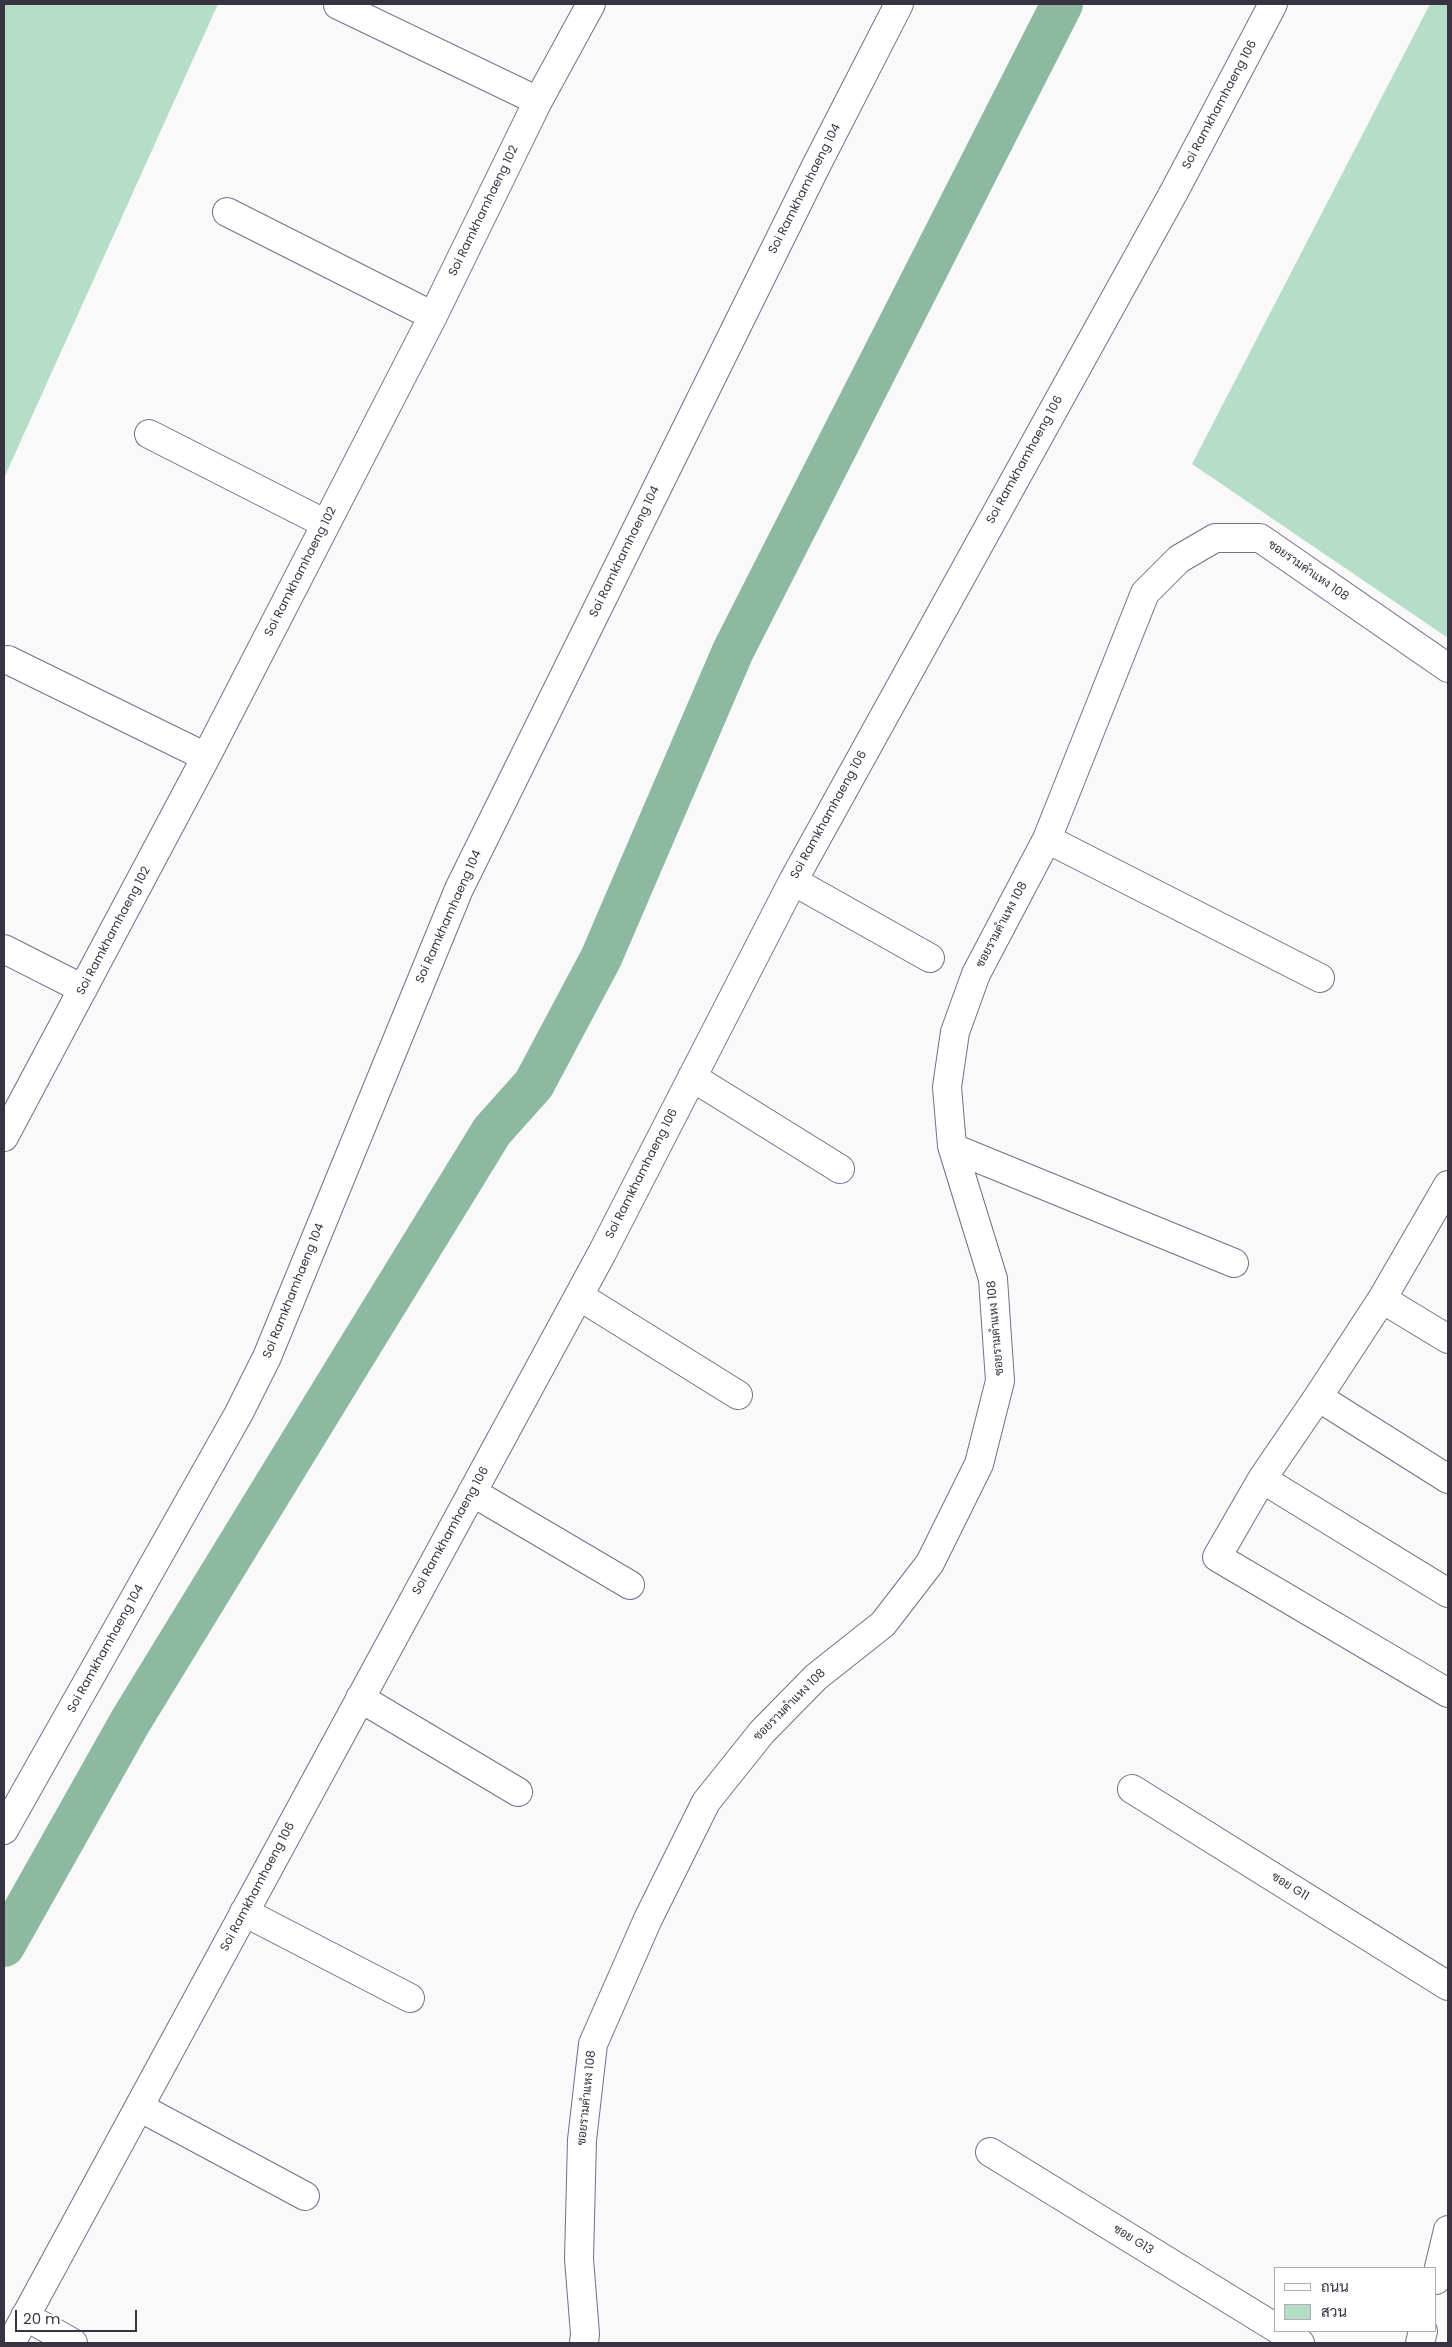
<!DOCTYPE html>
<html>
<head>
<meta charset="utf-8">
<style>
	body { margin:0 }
	#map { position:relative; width:1452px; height:2347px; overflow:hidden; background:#f9f9f9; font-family:Poppins,Sarabun,sans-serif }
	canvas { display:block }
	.frame { position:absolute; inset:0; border:5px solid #373341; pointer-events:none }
	.legend { position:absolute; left:1274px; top:2267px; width:162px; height:65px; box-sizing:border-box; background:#fff; border:1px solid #afadb3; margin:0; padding:6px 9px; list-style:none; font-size:15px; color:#373341 }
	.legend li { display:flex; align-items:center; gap:10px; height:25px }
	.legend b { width:25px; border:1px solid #afadb3 }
	.scale { position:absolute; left:15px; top:2310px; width:122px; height:22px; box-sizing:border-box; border:2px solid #373341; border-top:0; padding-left:6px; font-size:15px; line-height:18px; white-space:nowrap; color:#373341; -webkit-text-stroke:4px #fff; paint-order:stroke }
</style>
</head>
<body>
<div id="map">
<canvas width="1452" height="2347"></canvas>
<div class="frame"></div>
<ul class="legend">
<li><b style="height:6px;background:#fff"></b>ถนน</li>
<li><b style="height:14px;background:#b5ddc7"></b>สวน</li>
</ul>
<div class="scale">20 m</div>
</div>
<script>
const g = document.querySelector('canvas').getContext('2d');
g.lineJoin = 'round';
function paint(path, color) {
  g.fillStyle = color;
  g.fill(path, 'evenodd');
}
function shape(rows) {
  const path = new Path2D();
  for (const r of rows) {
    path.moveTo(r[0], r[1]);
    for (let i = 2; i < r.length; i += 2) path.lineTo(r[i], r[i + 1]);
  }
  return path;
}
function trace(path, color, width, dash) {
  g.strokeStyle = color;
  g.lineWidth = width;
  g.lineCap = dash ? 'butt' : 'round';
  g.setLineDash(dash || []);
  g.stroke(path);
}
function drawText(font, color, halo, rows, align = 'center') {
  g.font = font + ' Poppins,Sarabun,sans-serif';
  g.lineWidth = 4.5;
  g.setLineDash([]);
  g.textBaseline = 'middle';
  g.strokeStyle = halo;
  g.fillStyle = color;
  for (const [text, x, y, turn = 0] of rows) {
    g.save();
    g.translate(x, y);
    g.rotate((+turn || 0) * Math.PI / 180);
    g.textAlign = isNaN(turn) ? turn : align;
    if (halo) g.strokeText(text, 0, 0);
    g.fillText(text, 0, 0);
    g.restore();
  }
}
const green = shape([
	[4,4,218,4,4,478],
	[1430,4,1448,4,1448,638,1192,464]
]);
const canal = shape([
	[4,1946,130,1722,341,1377,492,1131,534,1084,601,958,733,651,1062,4]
]);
const minor = shape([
	[338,5,538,101],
	[227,212,433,316],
	[149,434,326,524],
	[8,660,206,757],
	[1047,839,1320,978],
	[793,881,930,958],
	[4,949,83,989],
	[692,1077,840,1169],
	[4,1137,206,757,433,316,538,101,591,4],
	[953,1148,1234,1263],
	[579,1296,738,1395],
	[1382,1299,1448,1185],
	[1448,1339,1382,1299,1318,1397,1448,1479],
	[1318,1397,1262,1479,1217,1557,1448,1693],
	[1262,1479,1448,1593],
	[472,1492,630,1585],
	[360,1698,518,1792],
	[1132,1789,1448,1986],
	[4,1830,239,1413,267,1357,459,889,815,168,899,4],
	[244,1912,410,1998],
	[139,2107,305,2196],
	[990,2152,1276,2328],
	[1436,2280,1448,2230],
	[25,2316,73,2343],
	[1280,2331,1300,2343],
	[11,2343,602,1253,793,881,1175,190,1273,4],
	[584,2343,585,2334,579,2259,582,2140,593,2044,648,1919,706,1802,762,1732,816,1677,883,1624,930,1563,979,1464,1000,1381,993,1279,952,1146,947,1087,955,1032,976,974,1047,839,1145,593,1179,559,1215,538,1260,538,1448,668],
	[1420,2343,1423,2331]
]);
const streetNames = [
	["Soi Ramkhamhaeng 106",1220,105,-62],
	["Soi Ramkhamhaeng 104",805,189,-63],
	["Soi Ramkhamhaeng 102",484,211,-64],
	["Soi Ramkhamhaeng 106",1025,460,-61],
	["Soi Ramkhamhaeng 104",625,552,-64],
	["ซอยรามคำแหง 108",1308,571,35],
	["Soi Ramkhamhaeng 102",301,572,-63],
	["Soi Ramkhamhaeng 106",829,815,-61],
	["Soi Ramkhamhaeng 104",449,917,-66],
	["ซอยรามคำแหง 108",1002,925,-62],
	["Soi Ramkhamhaeng 102",114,931,-62],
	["Soi Ramkhamhaeng 106",642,1174,-63],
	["Soi Ramkhamhaeng 104",294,1291,-68],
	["ซอยรามคำแหง 108",996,1328,-95],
	["Soi Ramkhamhaeng 106",451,1531,-61],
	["Soi Ramkhamhaeng 104",106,1649,-61],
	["ซอยรามคำแหง 108",790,1705,-45],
	["Soi Ramkhamhaeng 106",258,1887,-62],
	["ซอย G11",1290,1887,32],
	["ซอยรามคำแหง 108",587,2098,-84],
	["ซอย G13",1133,2240,32]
];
paint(green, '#b5ddc7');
trace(canal, '#8db9a1', 42);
trace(minor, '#776d8c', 30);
trace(minor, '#fff', 28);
drawText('12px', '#373341', '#fff', streetNames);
</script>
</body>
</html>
